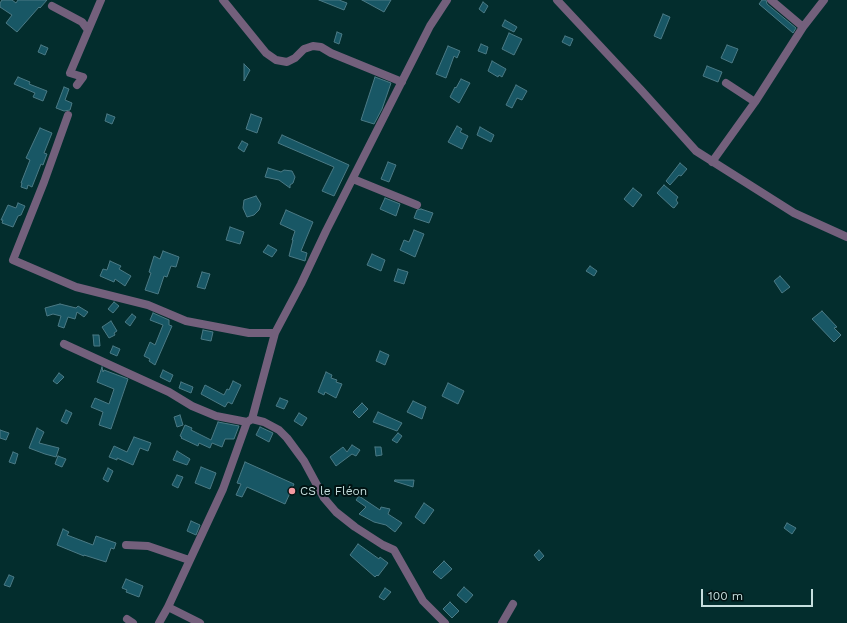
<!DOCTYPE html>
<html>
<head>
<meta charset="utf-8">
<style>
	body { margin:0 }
	#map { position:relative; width:847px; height:623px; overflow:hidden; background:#032d2d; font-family:"Work Sans",sans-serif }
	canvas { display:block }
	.scale { position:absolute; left:701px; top:589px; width:112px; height:18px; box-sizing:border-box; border:2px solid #c6dfde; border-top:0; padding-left:5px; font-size:12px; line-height:14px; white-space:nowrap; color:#c6dfde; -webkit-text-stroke:3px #011313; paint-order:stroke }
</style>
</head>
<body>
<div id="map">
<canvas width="847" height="623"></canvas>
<div class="scale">100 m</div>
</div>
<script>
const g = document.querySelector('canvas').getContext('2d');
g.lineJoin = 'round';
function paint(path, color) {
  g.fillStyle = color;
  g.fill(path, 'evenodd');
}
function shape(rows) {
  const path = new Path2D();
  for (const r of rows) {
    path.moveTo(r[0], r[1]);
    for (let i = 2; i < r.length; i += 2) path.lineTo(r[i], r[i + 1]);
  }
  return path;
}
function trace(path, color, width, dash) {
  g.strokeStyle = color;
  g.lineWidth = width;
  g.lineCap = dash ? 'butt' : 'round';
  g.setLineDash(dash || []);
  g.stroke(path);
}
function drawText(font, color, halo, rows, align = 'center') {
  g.font = font + ' "Work Sans",sans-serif';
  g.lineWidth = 4;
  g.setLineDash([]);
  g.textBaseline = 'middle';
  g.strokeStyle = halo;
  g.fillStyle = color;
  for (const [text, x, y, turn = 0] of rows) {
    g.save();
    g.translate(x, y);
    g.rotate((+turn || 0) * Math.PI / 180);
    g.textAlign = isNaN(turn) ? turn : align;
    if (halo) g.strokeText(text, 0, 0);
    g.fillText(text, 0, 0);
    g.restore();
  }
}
const building = shape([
	[2,0,12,0,16,3,18,0,47,0,40,8,39,7,17,32,6,23,12,15,0,7,0,3,2,0],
	[319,0,339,0,347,3,344,10,319,0],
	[362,0,391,0,384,12,362,0],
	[762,0,766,0,767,4,796,28,793,33,759,4,762,0],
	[483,2,488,6,484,13,479,9,483,2],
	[663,14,670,17,661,39,654,36,663,14],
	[505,20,517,27,514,32,502,26,505,20],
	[337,32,342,34,339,44,334,42,337,32],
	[509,33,522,39,514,55,502,49,509,33],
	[565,36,573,39,570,46,562,42,565,36],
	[481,44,488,47,486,54,478,51,481,44],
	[41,45,48,48,45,55,38,52,41,45],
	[727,45,738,49,732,63,721,58,727,45],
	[448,46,460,51,457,58,454,56,446,78,436,74,448,46],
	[492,61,506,69,502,77,499,75,498,77,488,71,492,61],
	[244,64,250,70,244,81,244,64],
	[707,66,722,72,718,82,703,76,707,66],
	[18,77,30,82,29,84,47,91,43,101,33,97,35,93,14,84,18,77],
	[375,77,391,83,382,109,374,124,361,120,375,77],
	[461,79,470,83,459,103,450,97,455,87,456,88,461,79],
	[516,85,527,91,522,100,517,98,512,108,506,105,516,85],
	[64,87,69,89,65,100,72,103,70,110,64,111,56,108,64,87],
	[107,114,115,117,112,124,105,121,107,114],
	[251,114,262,118,257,133,246,129,251,114],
	[457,126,462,129,460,132,468,136,462,149,448,142,457,126],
	[480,127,494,135,491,142,477,135,480,127],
	[40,128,52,133,44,153,47,154,43,165,41,164,32,187,28,185,27,189,21,187,22,183,21,183,30,160,26,158,40,128],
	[282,135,349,165,334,196,322,191,334,167,278,143,282,135],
	[242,141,248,144,244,152,238,148,242,141],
	[388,162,396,165,389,182,381,179,388,162],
	[680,163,687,169,681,176,679,175,670,185,666,181,680,163],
	[268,168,281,172,284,170,292,171,295,177,293,183,290,185,290,188,279,180,265,177,268,168],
	[664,185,678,197,676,200,678,203,674,208,672,207,657,193,664,185],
	[633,188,642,195,633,207,624,199,633,188],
	[256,196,261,204,259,210,254,215,247,217,243,208,244,200,256,196],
	[385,198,400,204,396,216,380,209,385,198],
	[18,203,25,206,21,215,18,216,13,227,2,223,3,220,1,220,8,205,16,208,18,203],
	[421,209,433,213,429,223,414,218,417,210,421,209],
	[286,210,313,222,301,251,307,253,305,261,289,256,293,240,292,240,295,231,280,224,286,210],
	[230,227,244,232,240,244,226,240,230,227],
	[414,230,424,234,415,257,400,250,404,240,409,242,414,230],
	[268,245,277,250,272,257,263,252,268,245],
	[163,251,179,257,176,267,171,266,167,277,164,276,158,294,145,290,151,273,149,272,154,256,160,259,163,251],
	[372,254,385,260,381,271,367,265,372,254],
	[110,261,121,266,119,269,131,276,125,286,115,279,114,282,100,276,103,269,107,270,110,261],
	[590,266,597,271,594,276,586,271,590,266],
	[398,269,408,272,404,284,394,281,398,269],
	[202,272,210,274,205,289,197,287,202,272],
	[780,276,790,287,782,293,774,281,780,276],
	[114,302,119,306,113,313,108,309,114,302],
	[60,304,76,308,78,306,88,312,84,317,77,312,75,319,68,317,64,328,58,326,61,316,53,314,47,316,45,308,60,304],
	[822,311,837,327,834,328,841,335,834,342,812,319,822,311],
	[153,313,169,320,169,325,172,326,155,365,149,361,150,359,144,356,150,342,155,345,163,325,150,320,153,313],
	[132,314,136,317,130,326,125,322,132,314],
	[111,321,117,331,114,333,115,335,109,338,102,327,111,321],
	[203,330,213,332,211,341,201,339,203,330],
	[93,335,99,335,100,346,94,346,93,335],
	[113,346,120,349,117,356,110,353,113,346],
	[380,351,389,355,385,365,376,361,380,351],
	[102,367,103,372,104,370,128,379,111,429,99,425,103,412,91,407,95,398,109,404,114,389,97,382,102,367],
	[163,370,173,375,170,382,160,377,163,370],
	[326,372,332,375,331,378,337,380,336,382,342,384,336,398,325,392,324,395,318,392,326,372],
	[59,373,64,377,57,384,53,381,59,373],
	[233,381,241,385,232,404,228,402,225,407,201,394,205,385,224,395,227,389,229,390,233,381],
	[181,382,193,387,191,393,179,388,181,382],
	[448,383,464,391,458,404,442,396,448,383],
	[280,398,288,401,284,409,276,406,280,398],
	[413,401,426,407,422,419,407,412,413,401],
	[362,403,368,409,359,418,353,412,362,403],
	[66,410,72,413,67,424,61,421,66,410],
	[378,412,402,423,397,431,373,422,378,412],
	[299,413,307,418,302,426,294,421,299,413],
	[180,415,183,425,177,427,174,417,180,415],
	[218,422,239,426,234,439,225,439,222,447,212,443,210,448,199,443,198,446,181,438,182,437,180,436,185,425,192,428,191,430,211,440,218,422],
	[260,427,273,433,269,442,256,435,260,427],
	[37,428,44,432,39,443,59,448,56,457,45,454,29,448,37,428],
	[0,430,9,433,6,440,0,438,0,430],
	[398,433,402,436,397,443,392,440,398,433],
	[134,437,151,443,148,451,140,448,133,465,117,458,117,460,109,457,114,446,127,452,134,437],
	[352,445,360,450,356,456,352,454,336,466,330,457,343,447,347,452,352,445],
	[375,447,381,447,382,455,376,456,375,447],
	[177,451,190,459,187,465,173,460,177,451],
	[13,452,18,454,15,464,9,462,13,452],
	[58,456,66,459,62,467,55,464,58,456],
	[245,462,294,484,285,504,247,487,242,497,236,495,241,484,237,483,245,462],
	[201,467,216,473,210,489,195,483,201,467],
	[108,468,113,471,108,482,103,479,108,468],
	[177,475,183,477,178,488,172,485,177,475],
	[395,480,414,480,413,487,394,481,395,480],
	[359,496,380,510,381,507,390,509,388,514,402,523,395,532,386,525,374,522,359,514,366,507,356,500,359,496],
	[424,503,434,510,424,524,415,517,424,503],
	[191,521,200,525,196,535,187,531,191,521],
	[787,523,796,528,792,534,784,528,787,523],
	[63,529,69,532,67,535,93,545,96,536,116,543,114,549,111,548,106,562,84,555,84,556,57,545,63,529],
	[358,544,379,559,380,557,388,563,378,576,377,575,375,577,350,555,358,544],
	[539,550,544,556,539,561,534,555,539,550],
	[444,561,452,569,441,579,433,572,444,561],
	[9,575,14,577,10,587,4,585,9,575],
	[126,579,143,586,139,597,126,592,127,590,122,588,126,579],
	[464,587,473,595,466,603,457,595,464,587],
	[385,588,391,592,384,600,379,597,385,588],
	[450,602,459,611,452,618,443,609,450,602]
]);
const minor = shape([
	[223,0,266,53,276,60,287,62,295,58,304,49,313,46,321,47,331,53,402,82],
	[557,0,642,91,696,151,794,213,847,237],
	[771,0,803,27],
	[52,6,82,22,88,30],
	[726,83,755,102],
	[77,85,83,77,70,73,101,0],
	[68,115,44,182,13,260,76,287,148,305,186,321,249,333,275,333],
	[712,162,755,102,803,27,824,0],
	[353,179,417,205],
	[64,344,169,392,192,406,216,416,247,422],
	[252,419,264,422,279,430,287,438,304,461,324,498,336,512,355,527,383,545,394,550,423,601,445,623],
	[126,545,148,546,189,560],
	[168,607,200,623],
	[127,619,133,623],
	[159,623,168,607,223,489,247,422,252,419,275,333,301,284,326,231,430,26,447,0],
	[502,623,513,604]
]);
const markers = [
	[292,491,4,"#f49aa1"]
];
const poiNames = [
	["CS le Fléon",300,491]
];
paint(building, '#185765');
trace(building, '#4b7a85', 1);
trace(minor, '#73607c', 8);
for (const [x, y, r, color] of markers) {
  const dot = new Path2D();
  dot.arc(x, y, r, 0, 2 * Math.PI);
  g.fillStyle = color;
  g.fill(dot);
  trace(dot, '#011313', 1.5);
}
drawText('12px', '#c6dfde', '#011313', poiNames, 'left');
</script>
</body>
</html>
